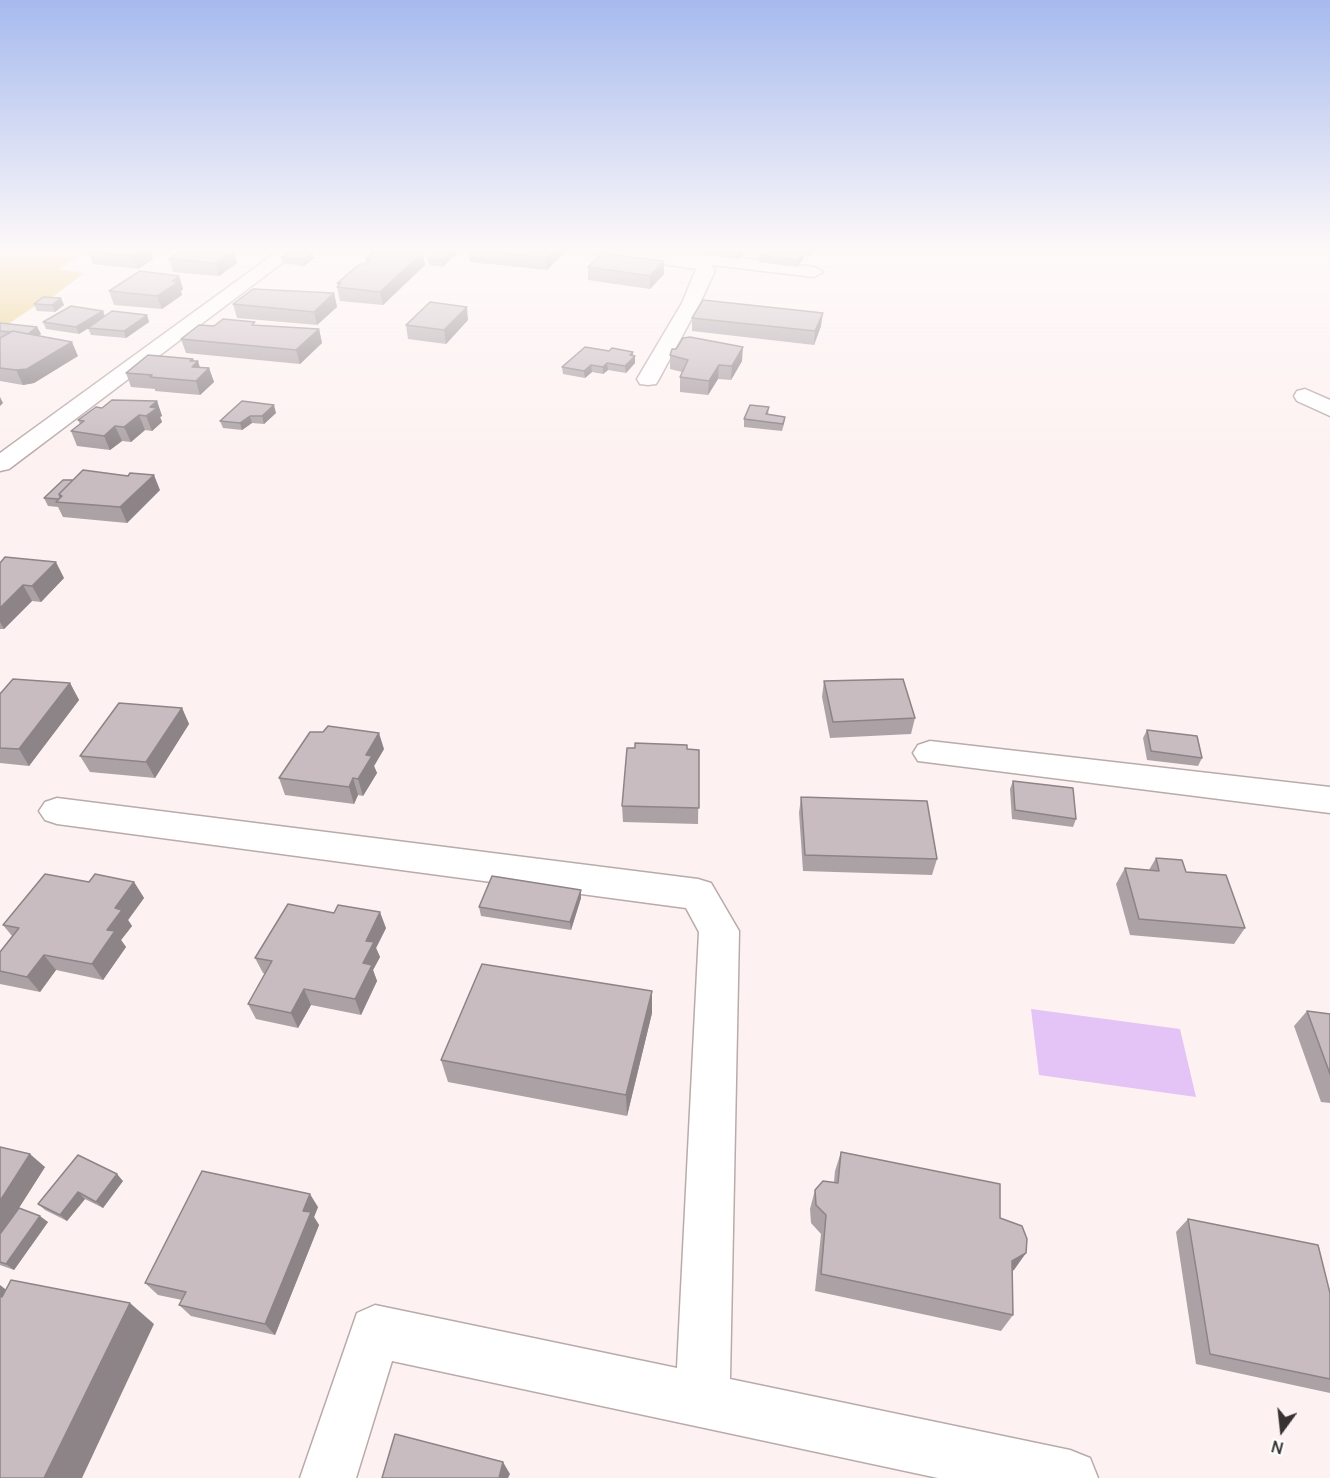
<!DOCTYPE html>
<html>
<head>
<meta charset="utf-8">
<style>
	body { margin:0 }
	#map { position:relative; width:1330px; height:1478px; overflow:hidden; background:#fdf2f1; font-family:Manrope,sans-serif }
	canvas { display:block }
	.north { position:absolute; left:1252px; top:1400px; width:60px; height:60px; -webkit-text-stroke:4px #fff; paint-order:stroke; rotate:195deg; font-size:16px; font-weight:700; line-height:24px; text-align:center; color:#373131 }
	.north::after { content:''; display:block; margin:auto; width:21px; height:27px; background:#373131; clip-path:polygon(50% 0,100% 100%,50% 72%,0 100%) }
</style>
</head>
<body>
<div id="map">
<canvas width="1330" height="1478"></canvas>
<div class="north">N</div>
</div>
<script>
const g = document.querySelector('canvas').getContext('2d');
g.lineJoin = 'round';
function paint(path, color) {
  g.fillStyle = color;
  g.fill(path, 'evenodd');
}
function shape(rows) {
  const path = new Path2D();
  for (const r of rows) {
    path.moveTo(r[0], r[1]);
    for (let i = 2; i < r.length; i += 2) path.lineTo(r[i], r[i + 1]);
  }
  return path;
}
function trace(path, color, width, dash) {
  g.strokeStyle = color;
  g.lineWidth = width;
  g.lineCap = dash ? 'butt' : 'round';
  g.setLineDash(dash || []);
  g.stroke(path);
}
const green = shape([
	[0,248,92,248,58,269,84,273,50,299,38,304,4,327,0,327]
]);
const water = shape([
	[1031,1009,1180,1029,1196,1097,1039,1075]
]);
const street = shape([
	[282,248,302,248,9,469,0,471,0,453,282,248],
	[582,248,627,248,674,255,682,251,814,267,823,272,814,277,712,265,715,271,700,303,659,379,656,384,648,385,640,384,637,379,682,303,696,269,590,253,582,248],
	[1305,389,1330,400,1330,416,1297,401,1294,396,1297,391,1305,389],
	[930,741,1330,787,1330,813,918,761,913,753,918,745,930,741],
	[57,798,698,879,711,883,739,931,730,1379,1070,1450,1090,1458,1098,1478,938,1478,392,1361,356,1478,300,1478,357,1313,375,1305,677,1368,699,932,686,908,57,824,45,820,39,811,45,802,57,798]
]);
const wall = shape([
	[94,248,153,259,138,269,93,264,88,252],
	[441,248,461,248,443,267,429,265,428,259],
	[469,248,565,248,565,252,547,270,470,262,468,249],
	[682,248,749,248,739,259,684,252,684,249],
	[765,248,817,248,810,256,804,255,804,258,797,267,759,262,760,255],
	[234,250,237,263,219,276,173,272,169,259],
	[312,252,314,258,304,266,283,263,281,257],
	[366,259,425,265,383,305,340,301,337,287,338,286,337,283,365,264,366,263],
	[664,261,664,274,650,289,588,280,588,267],
	[179,276,183,289,181,291,182,295,162,309,114,305,109,291],
	[334,293,337,307,317,325,237,318,233,304],
	[61,298,64,305,55,312,37,311,34,304],
	[103,311,105,316,147,315,149,322,126,338,91,335,88,328,79,334,46,329,43,322],
	[692,318,821,326,814,345,692,331],
	[468,320,446,344,408,339,406,325],
	[0,323,37,327,41,334,38,336,78,356,34,383,23,385,0,381,0,338,1,338,0,337],
	[256,325,319,329,322,343,300,364,186,353,181,339,214,326],
	[676,349,742,361,731,380,718,379,708,395,680,392,680,377,682,372,670,369,670,355],
	[609,351,633,352,633,356,635,356,635,363,626,373,608,370,603,374,592,372,585,378,563,374,562,367],
	[194,361,200,367,209,368,214,382,200,395,155,391,155,389,131,387,126,373],
	[157,401,162,416,160,417,162,422,152,431,145,430,131,442,122,441,110,450,77,446,71,431,80,424,78,420,102,408],
	[242,401,276,413,264,424,252,423,242,430,223,428,220,421],
	[769,407,768,415,785,417,784,424,782,431,744,427,744,419],
	[63,480,160,490,127,523,63,517,58,507,48,506,44,498],
	[0,563,64,578,41,602,32,601,4,629,0,629],
	[824,681,915,718,911,734,830,738,822,697],
	[70,683,79,700,29,766,0,763,0,694],
	[182,708,189,724,155,778,90,772,80,756],
	[1147,730,1202,758,1198,766,1147,760,1143,738],
	[384,749,374,766,377,773,363,796,358,795,354,804,285,795,279,778],
	[687,749,699,750,698,824,623,822,622,806],
	[1013,781,1076,819,1073,827,1012,819,1010,789],
	[801,797,937,859,932,875,803,871,799,813],
	[1156,858,1186,872,1245,928,1234,944,1130,935,1116,884,1125,868,1149,870],
	[89,882,134,882,144,898,128,920,132,926,121,940,126,947,103,980,56,970,40,992,0,984,0,952,12,936,3,925],
	[581,890,581,898,571,930,481,916,479,907],
	[386,928,376,948,380,957,373,970,377,981,361,1015,311,1005,298,1028,256,1019,248,1004,265,974,263,973,255,958],
	[652,991,652,1013,627,1116,448,1082,441,1060],
	[1307,1011,1330,1014,1330,1103,1321,1102,1294,1026],
	[0,1147,45,1167,18,1209,48,1222,14,1270,0,1265],
	[841,1152,1000,1218,1026,1253,1012,1271,1013,1315,1001,1331,815,1291,821,1234,811,1223,810,1209,815,1190,834,1182,835,1171],
	[123,1181,103,1208,85,1199,67,1221,45,1210,38,1204],
	[318,1207,314,1217,319,1225,275,1335,191,1316,179,1305,182,1300,158,1295,145,1283],
	[1188,1219,1330,1293,1330,1393,1196,1364,1176,1232]
]);
const shadedWall = shape([
	[144,248,150,248,153,259,138,269,133,256],
	[453,248,461,248,443,267,442,260],
	[556,248,565,248,565,252,547,270,546,258],
	[739,248,749,248,739,259],
	[812,248,817,248,810,256,811,250],
	[234,250,237,263,219,276,215,263],
	[804,251,804,258,797,267,798,260],
	[312,252,314,258,304,266,303,259],
	[423,252,425,265,383,305,380,292],
	[664,261,664,274,650,289,650,276],
	[179,276,183,289,181,291,182,295,162,309,157,296,172,281],
	[334,293,337,307,317,325,314,312],
	[61,298,64,305,55,312,52,305],
	[467,307,468,320,446,344,444,330],
	[103,311,105,318,79,334,76,327],
	[823,313,821,326,814,345,815,331],
	[147,315,149,322,126,338,124,331],
	[37,327,41,334,30,341,27,334],
	[319,329,322,343,300,364,296,350],
	[72,342,78,356,34,383,23,385,16,370],
	[743,347,742,361,731,380,732,366],
	[633,352,633,358,635,356,635,363,626,373,625,366,630,355],
	[193,359,195,364,198,361,202,374,209,368,214,382,200,395,190,361],
	[607,363,608,370,603,374,603,367],
	[591,365,592,372,585,378,584,371],
	[719,365,718,379,708,395,709,381],
	[0,397,3,403,0,406],
	[157,401,162,416,160,417,162,422,152,431,146,416,150,407],
	[274,405,276,413,264,424,262,416],
	[139,415,145,430,131,442,124,427],
	[250,416,252,423,242,430,240,423],
	[115,426,122,441,110,450,104,436],
	[154,475,160,490,127,523,120,507],
	[56,562,64,578,41,602,32,586],
	[23,585,32,601,4,629,0,622,0,608],
	[70,683,79,700,29,766,19,749],
	[182,708,189,724,155,778,146,762],
	[379,733,384,749,374,766,377,773,363,796,358,779,366,755],
	[353,778,358,795,354,804,349,787],
	[134,882,144,898,128,920,132,926,121,940,126,947,103,980,92,964,115,908],
	[581,890,581,898,571,930,570,922],
	[380,912,386,928,376,948,380,957,373,970,377,981,361,1015,355,999,363,963,366,941],
	[44,955,56,970,40,992,27,977],
	[304,989,311,1005,298,1028,291,1013],
	[652,991,652,1013,627,1116,626,1095],
	[30,1154,45,1167,0,1238,0,1201],
	[117,1174,123,1181,103,1208,96,1202],
	[78,1192,85,1199,67,1221,60,1215],
	[310,1194,318,1207,314,1217,319,1225,275,1335,265,1324,303,1211],
	[40,1216,48,1222,14,1270,6,1264],
	[1026,1253,1014,1270,1000,1278,1012,1261],
	[0,1285,9,1292,0,1308],
	[130,1303,154,1324,82,1478,44,1478],
	[503,1462,510,1474,508,1478,499,1478]
]);
const building = shape([
	[94,248,145,248,133,256,88,252,94,248],
	[185,248,216,248,234,250,215,263,169,259,185,248],
	[378,248,423,252,380,292,337,287,341,283,337,283,360,264,365,264,370,259,366,259,378,248],
	[441,248,453,248,442,260,428,259,441,248],
	[469,248,556,248,546,258,468,249,469,248],
	[765,248,786,249,786,248,799,248,797,251,804,251,798,260,760,255,765,248],
	[291,250,312,252,303,259,281,257,291,250],
	[602,253,664,261,650,276,588,267,602,253],
	[140,271,179,276,172,281,178,282,157,296,109,291,140,271],
	[253,289,334,293,314,312,233,304,253,289],
	[43,297,61,298,52,305,34,304,43,297],
	[703,300,823,313,815,331,692,318,703,300],
	[430,302,467,307,444,330,406,325,430,302],
	[71,306,103,311,76,327,43,322,71,306],
	[112,311,147,315,124,331,88,328,112,311],
	[223,319,255,322,252,325,319,329,296,350,181,339,199,325,214,326,223,319],
	[0,323,37,327,28,334,13,331,11,332,0,331,0,323],
	[13,331,72,342,27,369,16,370,0,368,0,338,13,331],
	[690,337,743,347,732,366,719,365,709,381,680,377,688,360,670,355,672,349,676,349,683,338,690,337],
	[585,347,609,351,612,348,633,352,630,355,635,356,625,366,607,363,603,367,591,365,584,371,562,367,585,347],
	[148,355,193,359,190,361,198,361,192,367,209,368,196,381,150,377,152,375,126,373,148,355],
	[112,400,157,401,150,407,157,408,146,416,139,415,124,427,115,426,104,436,71,431,84,421,78,420,96,407,102,408,112,400],
	[242,401,274,405,262,416,250,416,240,423,220,421,242,401],
	[750,405,769,407,766,414,785,417,783,424,744,419,750,405],
	[83,470,128,476,130,473,154,475,120,507,56,502,62,496,59,494,83,470],
	[63,480,73,480,59,494,60,497,59,499,44,498,63,480],
	[5,557,56,562,32,586,23,585,0,608,0,563,5,557],
	[13,679,70,683,19,749,0,748,0,694,13,679],
	[903,679,915,718,833,722,824,681,903,679],
	[119,703,182,708,146,762,80,756,119,703],
	[328,726,379,733,366,755,372,756,358,779,353,778,349,787,279,778,310,732,323,732,328,726],
	[1147,730,1197,736,1202,758,1151,751,1147,730],
	[635,743,687,745,687,749,699,750,699,808,622,806,627,748,635,748,635,743],
	[1013,781,1073,788,1076,819,1015,810,1013,781],
	[801,797,927,801,937,859,805,855,801,797],
	[1156,858,1182,860,1186,872,1226,875,1245,928,1139,919,1125,868,1159,871,1156,858],
	[45,874,89,882,95,874,134,882,115,908,122,910,107,930,115,931,92,964,44,955,27,977,0,971,0,952,19,928,3,925,45,874],
	[492,876,581,890,570,922,479,907,492,876],
	[288,904,334,913,338,905,380,912,366,941,374,942,363,963,372,965,355,999,304,989,291,1013,248,1004,272,961,255,958,288,904],
	[482,964,652,991,626,1095,441,1060,482,964],
	[1307,1011,1330,1014,1330,1074,1307,1011],
	[0,1147,30,1154,0,1201,0,1147],
	[841,1152,1000,1184,1000,1218,1022,1226,1027,1239,1026,1253,1012,1261,1013,1315,821,1274,826,1215,816,1205,815,1190,823,1181,838,1183,841,1152],
	[78,1155,117,1174,96,1202,78,1192,60,1215,38,1204,78,1155],
	[202,1171,310,1194,303,1211,311,1212,265,1324,179,1305,186,1292,145,1283,202,1171],
	[19,1208,40,1216,6,1264,0,1262,0,1234,19,1208],
	[1188,1219,1318,1245,1330,1293,1330,1379,1210,1354,1188,1219],
	[11,1280,130,1303,44,1478,0,1478,0,1296,2,1297,11,1280],
	[395,1434,503,1462,499,1478,382,1478,395,1434]
]);
paint(green, '#e6cc7a');
paint(water, '#e4c3f6');
trace(street, '#b9abaa', 3);
paint(street, '#fff');
paint(wall, '#aca2a6');
paint(shadedWall, '#8c8487');
paint(building, '#c8bcc1');
trace(building, '#8c8487', 1.5);
const sky = g.createLinearGradient(0, 0, 0, 455);
sky.addColorStop(0, '#a6baee');
sky.addColorStop(0.55, '#fef9f9');
sky.addColorStop(1, '#fef9f900');
g.fillStyle = sky;
g.fillRect(0, 0, 1330, 455);
</script>
</body>
</html>
